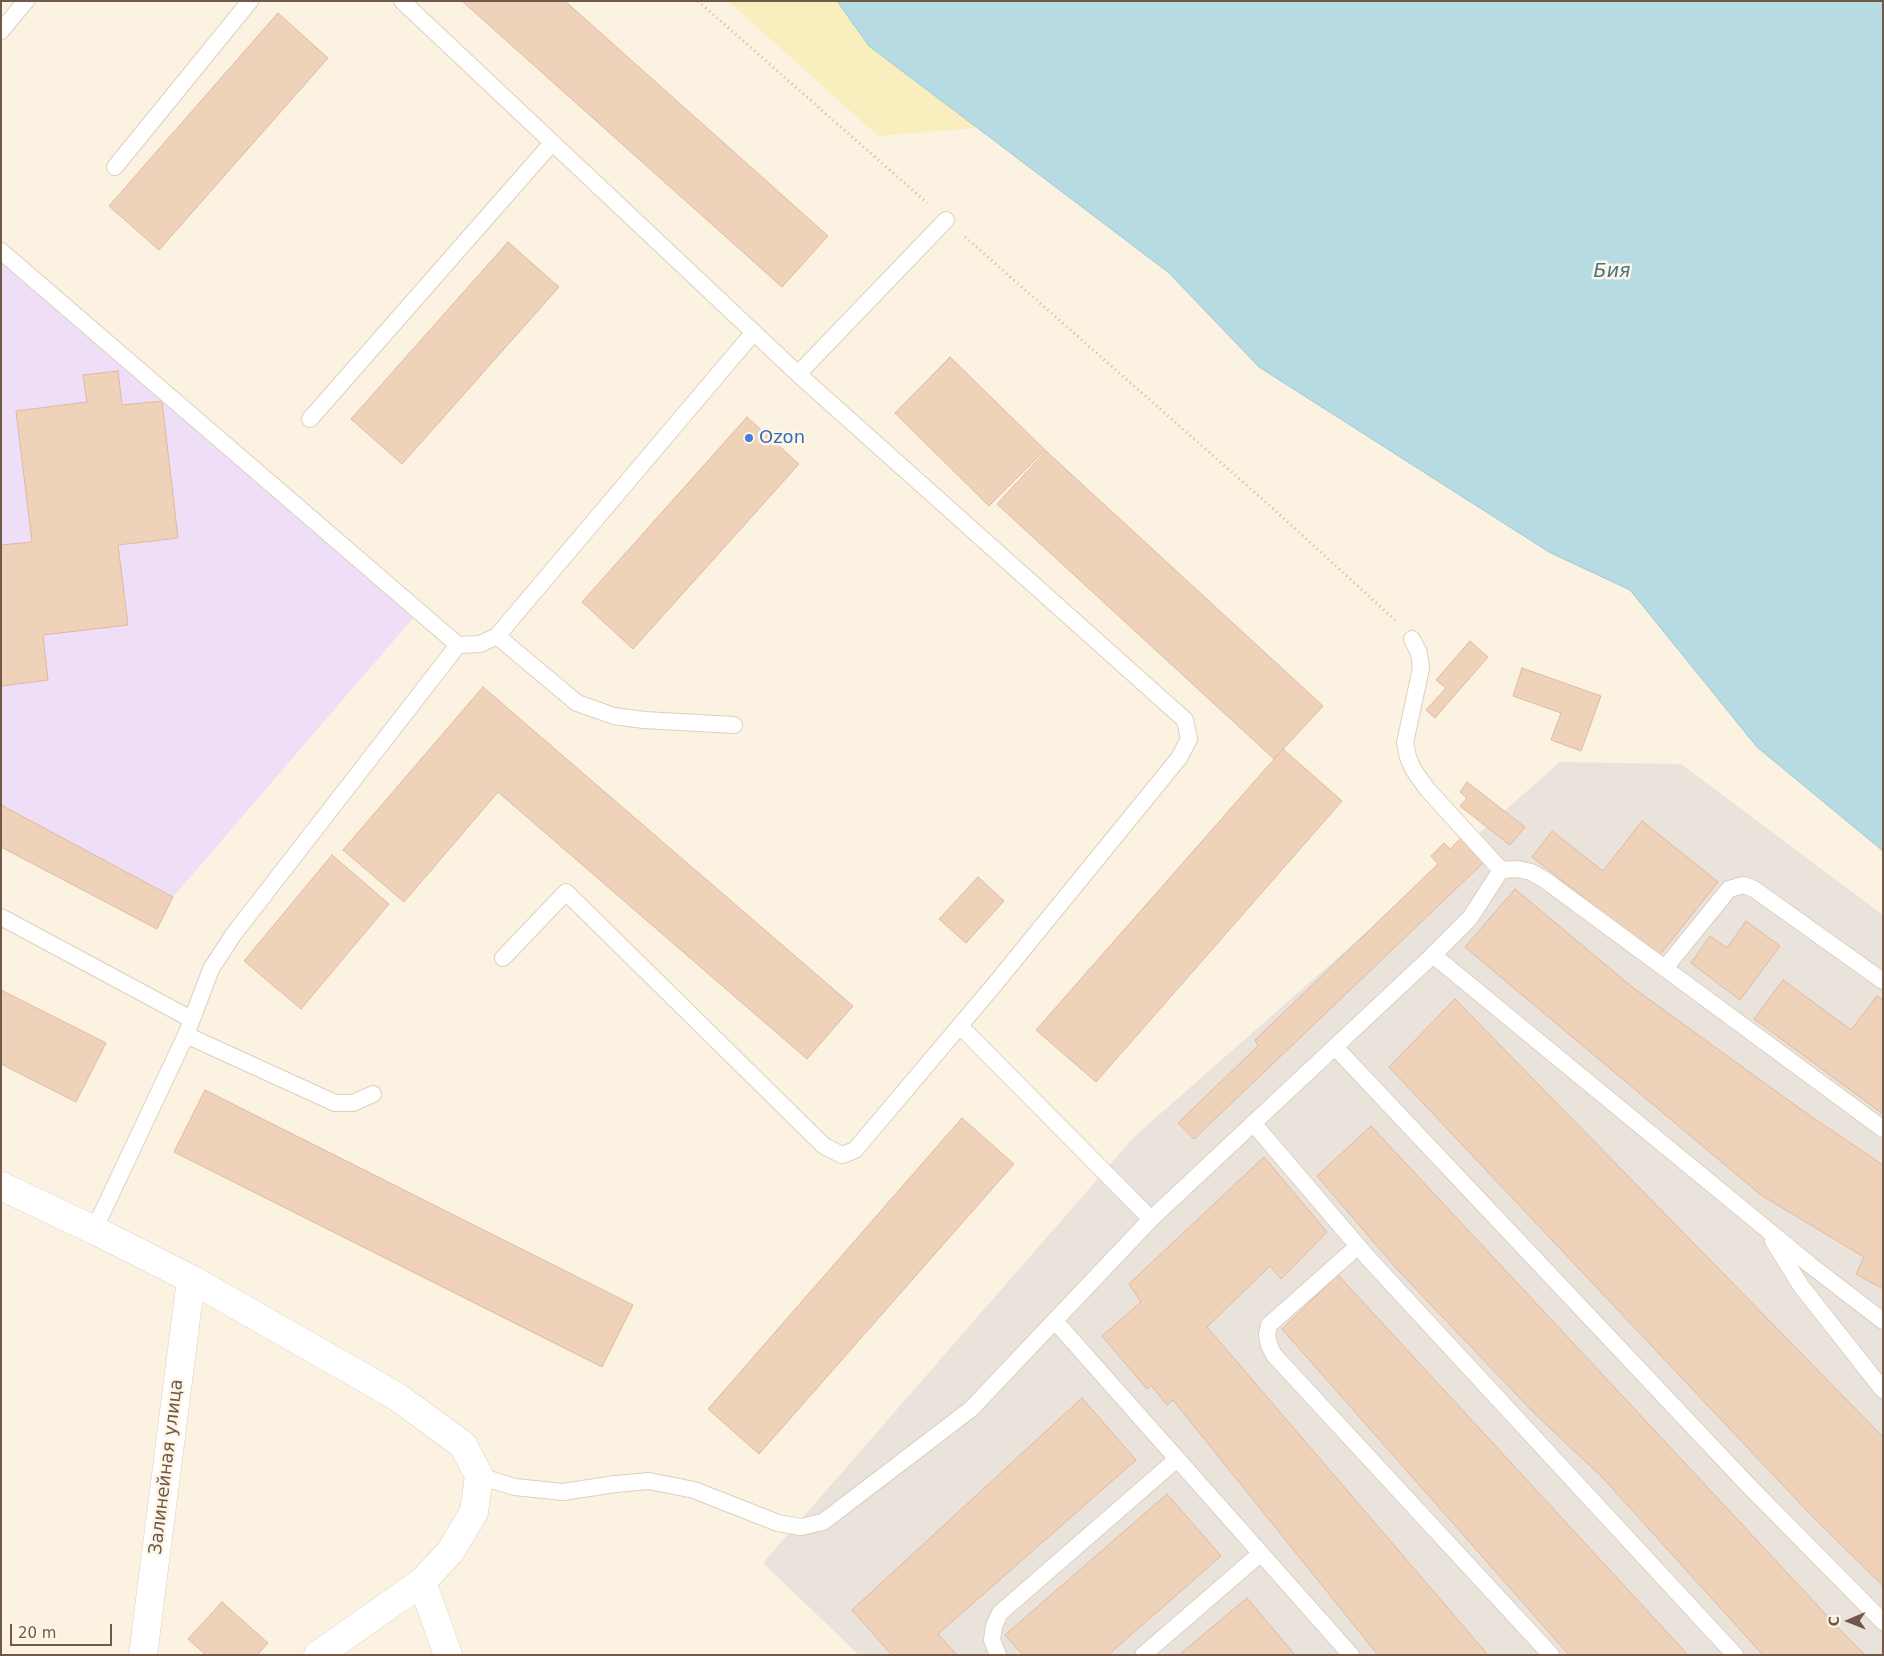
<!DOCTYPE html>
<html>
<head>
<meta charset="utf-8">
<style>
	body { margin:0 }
	#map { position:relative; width:1884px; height:1656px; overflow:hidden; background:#fbf2e1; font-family:"DejaVu Sans",sans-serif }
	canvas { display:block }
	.frame { position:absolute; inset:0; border:2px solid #71594a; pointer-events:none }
	.north { position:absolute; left:1824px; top:1596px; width:50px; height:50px; -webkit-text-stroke:4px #fef6e7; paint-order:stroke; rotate:269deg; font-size:14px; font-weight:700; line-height:20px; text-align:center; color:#71594a }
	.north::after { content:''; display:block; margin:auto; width:18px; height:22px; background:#71594a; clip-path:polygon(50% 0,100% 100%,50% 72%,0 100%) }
	.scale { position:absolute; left:10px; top:1624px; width:102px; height:22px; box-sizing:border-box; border:2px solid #71594a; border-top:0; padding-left:6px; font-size:15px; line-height:18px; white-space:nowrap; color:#71594a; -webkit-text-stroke:4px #fef6e7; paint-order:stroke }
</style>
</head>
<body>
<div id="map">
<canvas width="1884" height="1656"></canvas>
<div class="frame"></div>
<div class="north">С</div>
<div class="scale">20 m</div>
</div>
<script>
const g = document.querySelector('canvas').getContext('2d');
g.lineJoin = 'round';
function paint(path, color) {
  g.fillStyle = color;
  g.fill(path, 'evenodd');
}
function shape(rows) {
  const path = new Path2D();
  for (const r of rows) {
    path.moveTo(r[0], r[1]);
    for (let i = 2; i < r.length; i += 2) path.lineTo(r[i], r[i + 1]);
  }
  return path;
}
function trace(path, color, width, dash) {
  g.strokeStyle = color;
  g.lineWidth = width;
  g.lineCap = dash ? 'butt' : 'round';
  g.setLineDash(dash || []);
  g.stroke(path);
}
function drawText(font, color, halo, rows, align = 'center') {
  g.font = font + ' "DejaVu Sans",sans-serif';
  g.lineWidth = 5;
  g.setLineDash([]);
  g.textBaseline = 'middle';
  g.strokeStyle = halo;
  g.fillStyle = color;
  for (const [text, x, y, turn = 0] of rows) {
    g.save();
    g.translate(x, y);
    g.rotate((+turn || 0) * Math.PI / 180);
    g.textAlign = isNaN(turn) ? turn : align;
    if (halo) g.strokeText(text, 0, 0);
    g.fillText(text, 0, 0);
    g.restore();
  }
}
const industrial = shape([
	[1560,762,1681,764,1883,915,1883,1655,859,1655,763,1563,1135,1136]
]);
const education = shape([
	[1,262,414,617,173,897,1,805]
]);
const sand = shape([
	[728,1,837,1,869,46,977,128,878,136]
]);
const water = shape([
	[837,1,1883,1,1883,851,1757,747,1630,590,1549,552,1259,367,1168,272,869,46,837,1]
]);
const building = shape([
	[462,1,565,1,828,236,782,287,462,1],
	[278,13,328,58,159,250,109,206,278,13],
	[508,242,559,287,402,464,351,419,508,242],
	[950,357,1045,450,989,506,895,413,950,357],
	[118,371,122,405,162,401,178,538,118,545,128,625,43,635,48,680,1,686,1,545,32,542,16,411,87,402,83,375,118,371],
	[747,417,799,464,633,649,582,602,747,417],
	[1046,451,1323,706,1274,759,997,504,1046,451],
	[1470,641,1488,657,1435,718,1426,710,1446,688,1436,680,1470,641],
	[1522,668,1601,696,1581,751,1551,740,1561,713,1513,696,1522,668],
	[483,687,853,1006,807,1059,498,792,404,902,343,850,483,687],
	[1283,749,1342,801,1096,1082,1036,1030,1283,749],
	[1467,782,1525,827,1510,845,1460,806,1467,798,1460,792,1467,782],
	[1,805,173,897,157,929,1,847,1,805],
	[1642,821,1718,882,1659,956,1532,857,1552,831,1603,871,1642,821],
	[1461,838,1484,862,1194,1139,1178,1123,1258,1046,1255,1040,1438,864,1431,856,1444,843,1450,849,1461,838],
	[332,855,389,904,301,1009,244,961,332,855],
	[978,877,1004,901,966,943,939,919,978,877],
	[1515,889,1632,987,1806,1113,1883,1165,1883,1289,1856,1274,1864,1257,1761,1195,1465,947,1515,889],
	[1746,921,1780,946,1740,1000,1691,963,1710,936,1727,948,1746,921],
	[1783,980,1851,1030,1877,996,1883,1000,1883,1114,1754,1019,1783,980],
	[1,990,106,1043,76,1102,1,1064,1,990],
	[1455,999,1883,1437,1883,1586,1810,1514,1389,1067,1455,999],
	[205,1090,633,1305,602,1367,174,1152,205,1090],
	[962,1118,1014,1164,759,1454,708,1409,962,1118],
	[1371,1126,1845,1635,1865,1655,1763,1655,1602,1477,1535,1414,1396,1268,1317,1176,1371,1126],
	[1264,1157,1327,1232,1281,1279,1270,1266,1207,1327,1488,1655,1378,1655,1173,1400,1167,1405,1151,1385,1147,1389,1102,1336,1141,1302,1129,1284,1264,1157],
	[1338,1275,1688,1655,1569,1655,1282,1329,1338,1275],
	[1082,1398,1136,1460,938,1634,957,1655,892,1655,852,1610,1082,1398],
	[1167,1494,1221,1556,1108,1655,1023,1655,1005,1635,1167,1494],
	[1247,1598,1295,1655,1179,1655,1247,1598],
	[222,1602,268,1643,257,1655,206,1655,188,1639,222,1602]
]);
const path = shape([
	[698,1,927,203],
	[965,237,1269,505,1395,620]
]);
const lane = shape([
	[402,1,798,374,1185,720,1189,739,1179,758,995,984,855,1150,842,1155,824,1146,566,892,503,958],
	[1,31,26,1],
	[115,167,250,1],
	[1,251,458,645],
	[798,374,946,220],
	[310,419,552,143],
	[497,636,577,703,614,716,644,720,734,725],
	[1501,870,1517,869,1531,872,1545,880,1883,1129],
	[1,917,191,1019],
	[1433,955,1809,1264,1883,1321],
	[1665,968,1729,889,1744,885,1754,889,1883,981],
	[186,1035,335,1103,353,1103,373,1094],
	[1335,1047,1748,1485,1883,1622],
	[1253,1123,1369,1259,1735,1655],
	[1151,1219,1433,955,1470,918,1501,870,1427,789,1413,769,1408,757,1405,743,1421,668,1419,653,1412,639],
	[94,1230,186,1035,211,969,233,935,458,645,480,644,497,636,754,332],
	[1773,1241,1801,1286,1883,1390],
	[1358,1246,1269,1325,1267,1335,1269,1345,1274,1355,1551,1655],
	[1055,1321,1351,1655],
	[479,1476,515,1487,563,1492,615,1484,649,1481,694,1490,778,1523,801,1527,823,1522,971,1409,1151,1219,960,1026],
	[998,1655,992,1640,994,1626,1000,1613,1177,1459],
	[1143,1655,1260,1554]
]);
const street = shape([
	[1,1186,94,1230,191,1279,396,1396,463,1445,479,1476,474,1512,450,1552,422,1582,318,1655],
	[422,1582,448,1655],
	[143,1655,191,1279]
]);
const markers = [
	[749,438,5,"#3f7fe0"]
];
const shopNames = [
	["Ozon",759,438]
];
const streetNames = [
	["Залинейная улица",167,1467,-83]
];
const waterNames = [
	["Бия",1612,272]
];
paint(industrial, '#eae3dc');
paint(education, '#efdef7');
paint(sand, '#f9eebd');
paint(water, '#b7dbe3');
trace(water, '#9ec9d4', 1);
paint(building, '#efd2ba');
trace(building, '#e1b99c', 1);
trace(lane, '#decfbe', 18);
trace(street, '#decfbe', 29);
trace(path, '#d3b59e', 3, [1, 4]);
trace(lane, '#fff', 16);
trace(street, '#fff', 28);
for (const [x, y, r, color] of markers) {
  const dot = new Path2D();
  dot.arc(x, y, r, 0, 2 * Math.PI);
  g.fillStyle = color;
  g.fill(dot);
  trace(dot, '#fef6e7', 2);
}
drawText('18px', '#366cbe', '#fef6e7', shopNames, 'left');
drawText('18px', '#71594a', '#fef6e7', streetNames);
drawText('italic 19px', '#457683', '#fef6e7', waterNames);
</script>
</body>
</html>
